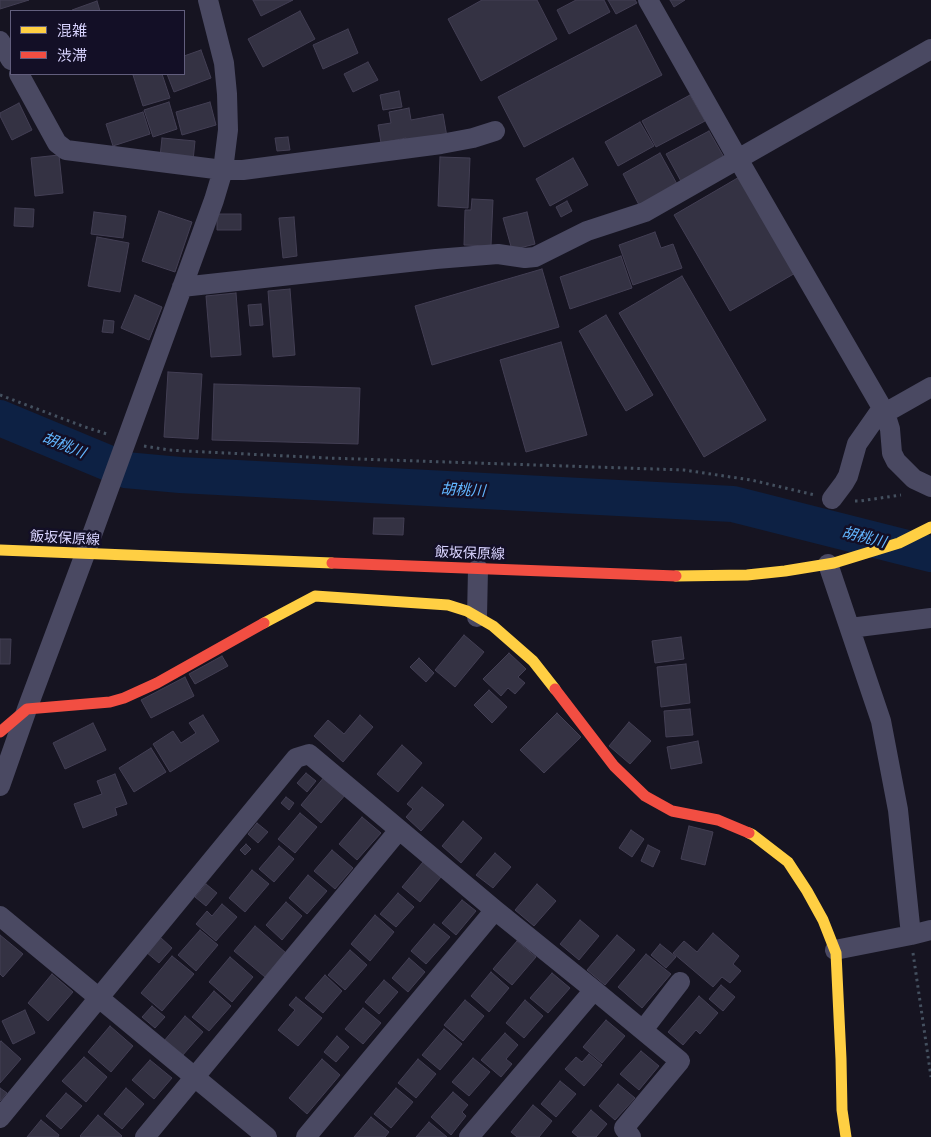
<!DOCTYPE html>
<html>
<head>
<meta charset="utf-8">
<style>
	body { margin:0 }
	#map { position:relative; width:931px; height:1137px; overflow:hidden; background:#161421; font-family:Commissioner,"Noto Sans JP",sans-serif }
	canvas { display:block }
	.legend { position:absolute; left:10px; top:10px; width:175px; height:65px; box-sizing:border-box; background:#130f26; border:1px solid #625e7d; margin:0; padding:6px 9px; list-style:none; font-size:15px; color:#d9d4ff }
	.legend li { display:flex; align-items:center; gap:10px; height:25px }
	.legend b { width:25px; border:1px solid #625e7d }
</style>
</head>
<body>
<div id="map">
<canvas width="931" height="1137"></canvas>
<ul class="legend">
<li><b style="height:6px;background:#ffcf43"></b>混雑</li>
<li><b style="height:6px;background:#f24e42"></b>渋滞</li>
</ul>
</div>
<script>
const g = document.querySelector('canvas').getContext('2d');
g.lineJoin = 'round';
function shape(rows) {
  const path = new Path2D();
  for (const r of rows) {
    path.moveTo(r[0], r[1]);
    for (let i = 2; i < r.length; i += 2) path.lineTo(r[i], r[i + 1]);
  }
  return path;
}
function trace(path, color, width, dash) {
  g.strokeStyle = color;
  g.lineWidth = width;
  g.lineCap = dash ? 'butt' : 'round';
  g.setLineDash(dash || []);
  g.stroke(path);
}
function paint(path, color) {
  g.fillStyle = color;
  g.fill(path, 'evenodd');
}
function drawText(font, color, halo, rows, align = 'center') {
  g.font = font + ' Commissioner,"Noto Sans JP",sans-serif';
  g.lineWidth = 5;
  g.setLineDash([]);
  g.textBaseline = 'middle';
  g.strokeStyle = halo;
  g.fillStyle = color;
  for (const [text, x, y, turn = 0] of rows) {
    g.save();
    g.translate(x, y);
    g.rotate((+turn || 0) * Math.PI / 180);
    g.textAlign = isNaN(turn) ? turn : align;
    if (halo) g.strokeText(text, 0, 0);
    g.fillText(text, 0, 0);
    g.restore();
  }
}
const river = shape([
	[0,418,125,470,180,475,733,504,931,554]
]);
const building = shape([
	[0,0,29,0,0,9,0,0],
	[253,0,293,0,261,16,253,0],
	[482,0,537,0,557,39,481,81,448,19,482,0],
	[576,0,604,0,610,12,569,34,557,10,576,0],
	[608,0,635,0,637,3,616,14,608,0],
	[670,0,685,0,674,7,670,0],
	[97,1,100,11,72,11,72,10,97,1],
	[300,11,315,39,263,67,248,39,300,11],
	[636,25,662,75,524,147,498,97,636,25],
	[348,29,358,53,323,69,313,45,348,29],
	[201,50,211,78,174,92,167,74,184,74,184,56,201,50],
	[368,62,378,80,353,92,344,74,368,62],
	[137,74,162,74,170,98,143,106,133,75,137,74],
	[399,91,402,107,383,110,380,95,399,91],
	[690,95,705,121,656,147,642,121,690,95],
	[169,102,177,129,153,137,144,110,169,102],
	[210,102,216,125,182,135,176,112,210,102],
	[19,103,32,130,12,140,0,116,0,113,19,103],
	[409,108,411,120,443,114,447,137,407,144,406,138,381,143,378,125,391,123,389,112,409,108],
	[143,112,150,134,113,146,106,124,143,112],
	[640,122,654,146,618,166,605,142,640,122],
	[709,131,725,159,682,183,666,154,709,131],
	[288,137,290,150,277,151,275,138,288,137],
	[162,138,195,141,193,161,160,157,162,138],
	[660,153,677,184,639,205,623,174,660,153],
	[59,155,63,193,35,196,31,158,59,155],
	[440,157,470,158,468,208,438,206,440,157],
	[573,158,588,185,550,206,536,179,573,158],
	[741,176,797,272,730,311,674,215,741,176],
	[472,199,493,200,491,246,464,245,465,210,471,210,472,199],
	[567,201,572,211,561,217,556,207,567,201],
	[15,208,34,209,33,227,14,226,15,208],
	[159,211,192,222,175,272,142,261,159,211],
	[94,212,126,216,123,238,91,234,94,212],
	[527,212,535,244,512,250,503,218,527,212],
	[217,214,241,214,241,230,217,230,217,214],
	[294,217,297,256,283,258,279,218,294,217],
	[655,232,661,248,673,244,682,268,633,285,619,245,655,232],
	[97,237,129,243,120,292,88,286,97,237],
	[621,256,632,288,570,309,560,277,621,256],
	[542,269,559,327,432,365,415,306,542,269],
	[682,276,766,420,704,457,619,313,682,276],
	[290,289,295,355,273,357,268,291,290,289],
	[236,293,241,355,211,357,206,296,236,293],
	[135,295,162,307,149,340,121,328,135,295],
	[261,304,263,325,250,326,248,305,261,304],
	[606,315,653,395,626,411,579,331,606,315],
	[104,320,114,321,113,333,102,332,104,320],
	[561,342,587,435,526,452,500,360,561,342],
	[168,372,202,374,198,439,164,437,168,372],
	[214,384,360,388,358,444,212,440,214,384],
	[374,518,404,518,403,535,373,534,374,518],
	[464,635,484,652,455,687,435,670,464,635],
	[681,637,684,659,655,663,652,641,681,637],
	[0,639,11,639,10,664,0,664,0,639],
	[509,653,526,669,518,677,525,683,515,694,508,688,501,696,483,679,509,653],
	[222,656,228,666,195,684,189,674,222,656],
	[419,658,434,673,426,682,410,667,419,658],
	[686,664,690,703,661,707,657,667,686,664],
	[185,677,194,696,151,718,141,700,185,677],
	[489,690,507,707,492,723,474,705,489,690],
	[690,709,693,735,666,737,664,711,690,709],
	[557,713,581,737,544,773,520,750,557,713],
	[203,715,219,741,170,772,153,744,173,731,181,743,196,733,189,723,203,715],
	[360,715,373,727,343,762,314,736,328,720,344,734,360,715],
	[629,722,651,741,630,764,609,746,629,722],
	[93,723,106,750,65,769,53,743,93,723],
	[698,741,702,763,671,769,667,747,698,741],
	[402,745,422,763,398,792,377,774,402,745],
	[151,748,166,772,134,792,119,768,151,748],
	[306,773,316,781,307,792,297,783,306,773],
	[115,774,127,804,115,808,117,815,83,828,74,804,102,794,97,781,115,774],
	[325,776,346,794,321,823,301,805,325,776],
	[422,787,444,805,421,831,406,817,413,809,407,804,422,787],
	[286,797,294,803,289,810,281,803,286,797],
	[300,813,317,827,295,853,278,839,300,813],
	[362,817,381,833,357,860,339,844,362,817],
	[463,821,482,838,461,863,442,846,463,821],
	[257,823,268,832,258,843,248,834,257,823],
	[689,826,713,832,705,865,681,859,689,826],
	[631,830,644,839,632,857,619,848,631,830],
	[246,844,251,849,245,855,240,850,246,844],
	[648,845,660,851,653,867,641,861,648,845],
	[279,846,294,859,274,882,259,869,279,846],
	[332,850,353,868,335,889,314,871,332,850],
	[495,853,511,867,493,888,476,875,495,853],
	[423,862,441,877,420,902,402,887,423,862],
	[252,870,269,884,245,912,229,898,252,870],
	[308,875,327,891,307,914,289,898,308,875],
	[206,884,217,893,206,906,195,897,206,884],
	[537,884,556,901,534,926,515,910,537,884],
	[398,893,414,907,396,927,380,914,398,893],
	[462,900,476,911,456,935,442,923,462,900],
	[286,902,302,916,282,940,266,925,286,902],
	[222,904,237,917,216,941,196,924,207,911,212,916,222,904],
	[375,915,394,932,370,961,351,944,375,915],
	[580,920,599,936,579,960,560,944,580,920],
	[434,924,450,937,426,964,411,951,434,924],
	[255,926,286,953,265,977,234,951,255,926],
	[200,930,218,945,196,971,178,955,200,930],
	[713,933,739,956,733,964,741,971,730,983,722,977,713,987,673,953,684,941,697,952,713,933],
	[0,935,23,954,3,977,0,974,0,935],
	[617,935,635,950,605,985,587,970,617,935],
	[160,937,172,948,159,963,146,952,160,937],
	[517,941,536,957,512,985,493,969,517,941],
	[660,944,676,957,666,968,651,955,660,944],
	[350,950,367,965,345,990,328,975,350,950],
	[646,954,671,974,642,1008,618,987,646,954],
	[172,956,194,974,162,1011,141,993,172,956],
	[230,957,253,977,232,1002,209,982,230,957],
	[409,958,425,972,408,992,392,978,409,958],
	[491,972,509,988,489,1012,471,996,491,972],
	[552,973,570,988,548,1013,530,998,552,973],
	[52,974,73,992,48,1021,28,1003,52,974],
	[325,975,342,991,323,1013,305,998,325,975],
	[384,980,398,992,379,1014,365,1002,384,980],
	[721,985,735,997,723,1011,709,999,721,985],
	[214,991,231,1006,209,1031,192,1017,214,991],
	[699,996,718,1013,700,1034,696,1030,683,1045,668,1032,699,996],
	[296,997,322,1018,298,1046,278,1030,295,1010,289,1005,296,997],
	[465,1000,484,1016,463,1041,444,1025,465,1000],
	[525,1000,543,1016,524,1038,506,1023,525,1000],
	[152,1006,165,1017,155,1028,142,1017,152,1006],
	[363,1008,381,1023,363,1044,345,1029,363,1008],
	[25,1010,35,1033,13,1044,2,1021,25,1010],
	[185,1016,203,1032,182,1056,164,1041,185,1016],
	[606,1020,625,1036,602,1063,583,1047,606,1020],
	[110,1026,133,1046,111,1072,88,1052,110,1026],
	[444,1029,462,1044,440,1070,422,1055,444,1029],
	[505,1033,518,1045,506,1059,512,1064,501,1077,481,1060,505,1033],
	[337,1036,349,1047,336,1062,324,1052,337,1036],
	[1,1041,21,1059,0,1083,0,1042,1,1041],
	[641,1051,659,1066,639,1090,620,1074,641,1051],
	[589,1054,602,1065,584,1086,565,1069,576,1057,582,1062,589,1054],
	[84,1057,107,1077,86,1102,62,1081,84,1057],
	[473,1058,490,1072,469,1096,452,1082,473,1058],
	[322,1059,340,1075,307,1114,289,1098,322,1059],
	[418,1059,436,1074,416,1098,398,1083,418,1059],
	[150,1060,172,1078,154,1099,132,1080,150,1060],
	[560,1081,576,1094,556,1117,541,1104,560,1081],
	[618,1084,635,1098,615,1120,599,1106,618,1084],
	[0,1088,7,1093,0,1101,0,1088],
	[126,1088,144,1104,122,1129,104,1114,126,1088],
	[396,1088,413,1102,391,1128,374,1114,396,1088],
	[453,1092,468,1105,462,1112,466,1116,451,1135,431,1117,453,1092],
	[66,1093,82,1106,61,1129,46,1116,66,1093],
	[533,1105,552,1121,539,1137,517,1137,511,1132,533,1105],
	[591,1110,607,1124,596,1137,578,1137,572,1132,591,1110],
	[98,1115,122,1136,121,1137,81,1137,80,1136,98,1115],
	[371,1117,389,1132,385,1137,354,1137,371,1117],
	[41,1120,59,1135,58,1137,27,1137,41,1120],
	[429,1122,447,1137,416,1137,429,1122]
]);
const path = shape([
	[0,395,85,427,107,434],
	[144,446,169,450,185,451,328,458,684,470,751,480,815,495],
	[855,501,860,501,901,495],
	[913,953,931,1077]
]);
const street = shape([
	[648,0,738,159,885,413,890,429,892,453,896,461,914,479,931,487],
	[0,41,11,60],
	[19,74,57,143,66,150,223,170,243,170,441,144,473,138,495,131],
	[182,287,436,259,498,254,525,258,535,257,587,231,645,212,931,49],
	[832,499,844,483,848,476,857,444,878,414,885,413,931,387],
	[828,564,881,721,898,810,911,935],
	[477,617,478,569],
	[850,628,931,618],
	[0,786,27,709,85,554,214,200,223,170,228,130,227,94,224,63,208,0],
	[0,916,267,1137],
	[835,950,911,935,931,930],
	[643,1030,680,982],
	[0,1118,296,758,309,754,495,910,594,990,680,1061,624,1128,631,1137],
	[145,1137,399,830],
	[306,1137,495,910],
	[469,1137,594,990]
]);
const slow = shape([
	[0,550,332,563],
	[676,576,747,575,785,571,834,563,899,543,931,527],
	[264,623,315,596,448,605,467,611,493,626,533,661,555,689],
	[749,833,753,835,788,862,807,891,823,920,836,953,841,1059,842,1110,846,1137]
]);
const jam = shape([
	[332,563,676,576],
	[555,689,614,766,645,796,672,811,718,820,749,833],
	[0,732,27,709,110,702,124,698,157,683,264,623]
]);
const streetNames = [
	["飯坂保原線",65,538,3],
	["飯坂保原線",470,553,2]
];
const waterNames = [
	["胡桃川",64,445,22],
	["胡桃川",463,490,3],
	["胡桃川",864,537,14]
];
trace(river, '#0d2144', 36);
paint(building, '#343243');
trace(building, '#433f54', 1);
trace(path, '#44505f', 3, [2.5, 4]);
trace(street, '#4a4962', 20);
trace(slow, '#ffcf43', 11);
trace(jam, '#f24e42', 11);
drawText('14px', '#d9d4ff', '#130f26', streetNames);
drawText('italic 15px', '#62b6ff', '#130f26', waterNames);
</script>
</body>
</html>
